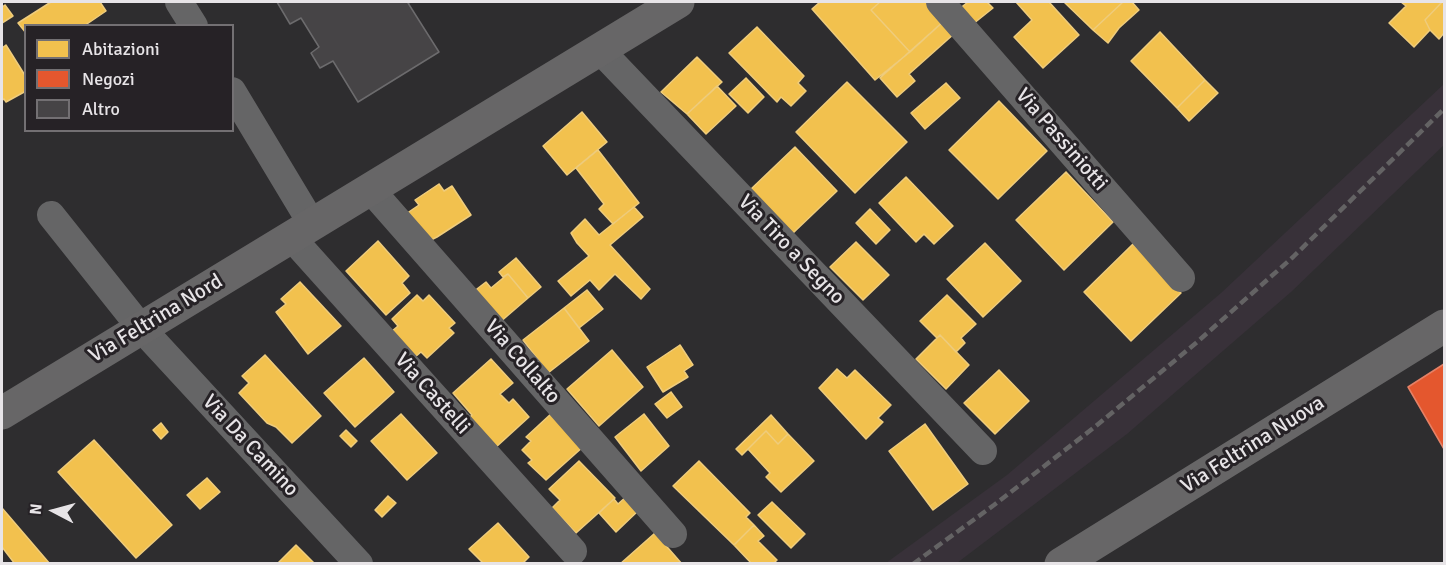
<!DOCTYPE html>
<html>
<head>
<meta charset="utf-8">
<style>
	body { margin:0 }
	#map { position:relative; width:1446px; height:565px; overflow:hidden; background:#2e2d2f; font-family:Signika,sans-serif }
	canvas { display:block }
	.frame { position:absolute; inset:0; border:3px solid #e7e4e7; pointer-events:none }
	.legend { position:absolute; left:24px; top:24px; width:210px; height:108px; box-sizing:border-box; background:#262226; border:2px solid #737073; margin:0; padding:8px 10px; list-style:none; font-size:18px; color:#e7e4e7 }
	.legend li { display:flex; align-items:center; gap:12px; height:30px }
	.legend b { width:30px; border:2px solid #737073 }
	.north { position:absolute; left:24px; top:481px; width:60px; height:60px; -webkit-text-stroke:4px #262226; paint-order:stroke; rotate:276deg; font-size:16px; font-weight:700; line-height:24px; text-align:center; color:#e7e4e7 }
	.north::after { content:''; display:block; margin:auto; width:21px; height:27px; background:#e7e4e7; clip-path:polygon(50% 0,100% 100%,50% 72%,0 100%) }
</style>
</head>
<body>
<div id="map">
<canvas width="1446" height="565"></canvas>
<div class="frame"></div>
<ul class="legend">
<li><b style="height:16px;background:#f2c14e"></b>Abitazioni</li>
<li><b style="height:16px;background:#e4572e"></b>Negozi</li>
<li><b style="height:16px;background:#464446"></b>Altro</li>
</ul>
<div class="north">N</div>
</div>
<script>
const g = document.querySelector('canvas').getContext('2d');
g.lineJoin = 'round';
function paint(path, color) {
  g.fillStyle = color;
  g.fill(path, 'evenodd');
}
function shape(rows) {
  const path = new Path2D();
  for (const r of rows) {
    path.moveTo(r[0], r[1]);
    for (let i = 2; i < r.length; i += 2) path.lineTo(r[i], r[i + 1]);
  }
  return path;
}
function trace(path, color, width, dash) {
  g.strokeStyle = color;
  g.lineWidth = width;
  g.lineCap = dash ? 'butt' : 'round';
  g.setLineDash(dash || []);
  g.stroke(path);
}
function drawText(font, color, halo, rows, align = 'center') {
  g.font = font + ' Signika,sans-serif';
  g.lineWidth = 6;
  g.setLineDash([]);
  g.textBaseline = 'middle';
  g.strokeStyle = halo;
  g.fillStyle = color;
  for (const [text, x, y, turn = 0] of rows) {
    g.save();
    g.translate(x, y);
    g.rotate((+turn || 0) * Math.PI / 180);
    g.textAlign = isNaN(turn) ? turn : align;
    if (halo) g.strokeText(text, 0, 0);
    g.fillText(text, 0, 0);
    g.restore();
  }
}
const built = shape([
	[1444,84,1444,145,1291,292,1127,434,957,563,886,563,1007,475,1221,293]
]);
const homes = shape([
	[51,2,100,2,106,11,84,26,26,26,26,33,18,23,51,2],
	[820,2,880,2,871,10,910,52,875,80,812,9,820,2],
	[880,2,928,2,945,20,910,52,871,10,880,2],
	[968,2,987,2,993,8,973,24,959,9,968,2],
	[1016,2,1049,2,1079,35,1043,68,1014,37,1032,20,1016,2],
	[1064,2,1123,2,1093,30,1064,2],
	[1123,2,1132,2,1139,10,1119,28,1108,43,1093,30,1123,2],
	[1401,2,1442,2,1425,20,1430,30,1414,47,1389,23,1406,6,1401,2],
	[1442,2,1444,2,1444,33,1439,39,1430,30,1425,20,1442,2],
	[5,5,13,16,2,23,2,7,5,5],
	[945,20,955,33,909,74,915,81,897,97,880,78,945,20],
	[757,27,804,76,798,83,806,91,791,106,781,97,777,102,729,53,757,27],
	[1160,32,1205,80,1177,108,1131,61,1160,32],
	[6,45,26,77,26,91,6,102,4,99,2,100,2,48,6,45],
	[697,57,722,82,687,114,661,92,697,57],
	[746,78,764,97,748,113,729,94,746,78],
	[1205,80,1218,93,1189,121,1177,108,1205,80],
	[847,82,907,142,855,193,796,132,847,82],
	[946,83,960,98,925,129,911,113,946,83],
	[717,86,736,106,706,134,687,114,717,86],
	[999,101,1047,151,998,199,949,150,999,101],
	[582,112,607,142,567,175,543,146,582,112],
	[795,147,837,191,792,234,750,190,795,147],
	[598,150,639,203,613,224,599,209,604,204,576,168,598,150],
	[1066,172,1113,222,1064,270,1016,220,1066,172],
	[906,177,953,226,934,244,924,234,916,242,879,203,906,177],
	[439,184,444,191,452,186,471,215,437,237,419,246,400,218,419,205,415,200,439,184],
	[634,207,643,217,610,245,650,289,641,299,615,274,599,290,590,280,571,296,558,281,589,256,577,243,571,233,585,219,599,235,634,207],
	[870,209,890,230,876,244,856,223,870,209],
	[378,241,409,276,402,283,410,293,386,315,346,271,378,241],
	[856,242,889,275,863,300,830,267,856,242],
	[985,243,1021,281,983,317,947,279,985,243],
	[1133,244,1181,293,1131,341,1084,292,1133,244],
	[516,258,541,287,528,298,508,274,503,277,499,272,516,258],
	[508,274,528,298,499,323,473,292,486,282,491,288,508,274],
	[300,282,341,326,308,354,276,312,286,304,281,299,300,282],
	[587,290,603,309,579,328,564,308,587,290],
	[417,295,423,301,429,295,455,323,449,328,454,333,427,358,421,352,415,357,391,332,398,326,392,319,417,295],
	[947,295,976,324,961,338,965,343,956,352,940,335,937,338,920,321,947,295],
	[564,308,589,341,548,373,523,340,564,308],
	[940,335,969,365,946,389,916,359,940,335],
	[680,345,693,365,684,371,688,377,663,392,647,367,680,345],
	[612,350,643,387,599,426,567,389,612,350],
	[265,355,321,416,292,443,276,427,267,423,239,393,249,383,242,376,265,355],
	[364,358,394,392,355,427,324,393,364,358],
	[491,359,513,383,500,394,509,403,513,399,529,417,495,448,469,418,472,415,453,393,491,359],
	[837,369,847,378,855,370,891,405,878,418,883,422,866,439,819,388,837,369],
	[999,370,1029,401,995,434,964,403,999,370],
	[671,392,682,407,667,418,655,404,671,392],
	[553,412,584,446,546,480,528,463,532,460,522,450,531,441,526,437,553,412],
	[401,414,437,453,407,480,371,441,401,414],
	[644,414,669,446,641,471,615,437,644,414],
	[771,415,788,434,778,444,766,431,742,455,736,449,771,415],
	[161,423,168,432,161,439,153,430,161,423],
	[925,424,968,484,933,510,889,451,925,424],
	[346,430,357,441,351,447,340,436,346,430],
	[766,431,778,444,788,434,814,461,781,492,766,477,770,473,748,449,766,431],
	[94,440,172,525,136,558,58,472,94,440],
	[579,461,615,498,576,533,552,508,560,500,549,489,579,461],
	[699,461,750,513,746,517,754,525,734,545,673,486,699,461],
	[207,478,220,492,200,509,187,495,207,478],
	[388,496,396,503,382,517,375,510,388,496],
	[627,496,640,509,616,532,599,513,614,499,618,504,627,496],
	[772,502,805,534,791,548,758,515,772,502],
	[2,508,50,564,15,564,2,547,2,508],
	[498,523,529,557,522,564,484,564,469,549,498,523],
	[754,525,764,536,758,541,777,560,773,564,752,564,734,545,754,525],
	[655,533,682,564,620,564,655,533],
	[296,545,314,563,277,564,296,545]
]);
const shops = shape([
	[1444,364,1444,449,1408,387,1444,364]
]);
const building = shape([
	[277,2,411,2,408,3,439,52,358,102,333,61,320,68,311,53,319,47,301,18,290,24,277,2]
]);
const minor = shape([
	[179,2,194,26],
	[940,2,1181,278],
	[599,49,983,451],
	[232,91,312,224],
	[370,189,673,534],
	[51,215,141,328,359,564],
	[291,237,573,551]
]);
const major = shape([
	[2,413,678,2],
	[1061,564,1444,326]
]);
const rail = shape([
	[913,564,994,505,1096,426,1196,343,1293,257,1444,109]
]);
const streetNames = [
	["Via Passiniotti",1061,140,49],
	["Via Tiro a Segno",791,250,46],
	["Via Feltrina Nord",156,319,-31],
	["Via Collalto",522,362,49],
	["Via Castelli",432,394,48],
	["Via Feltrina Nuova",1253,445,-32],
	["Via Da Camino",250,446,47]
];
paint(built, '#383139');
paint(homes, '#f2c14e');
trace(homes, '#efcc7c', 1.5);
paint(shops, '#e4572e');
trace(shops, '#e58166', 1.5);
paint(building, '#464446');
trace(building, '#6c6b6d', 1.5);
trace(minor, '#656566', 28);
trace(major, '#676667', 33);
trace(rail, '#646364', 4.5, [9, 4.5]);
drawText('21px', '#e7e4e7', '#262226', streetNames);
</script>
</body>
</html>
